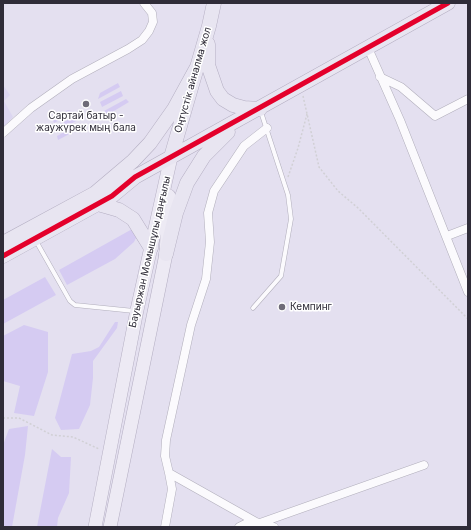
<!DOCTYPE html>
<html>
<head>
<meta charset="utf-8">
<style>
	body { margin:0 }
	#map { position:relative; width:471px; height:530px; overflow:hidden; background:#e4e0f0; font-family:Inter,sans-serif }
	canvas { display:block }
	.frame { position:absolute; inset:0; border:4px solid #2f2c38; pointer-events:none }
</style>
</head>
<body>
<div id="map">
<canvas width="471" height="530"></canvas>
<div class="frame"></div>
</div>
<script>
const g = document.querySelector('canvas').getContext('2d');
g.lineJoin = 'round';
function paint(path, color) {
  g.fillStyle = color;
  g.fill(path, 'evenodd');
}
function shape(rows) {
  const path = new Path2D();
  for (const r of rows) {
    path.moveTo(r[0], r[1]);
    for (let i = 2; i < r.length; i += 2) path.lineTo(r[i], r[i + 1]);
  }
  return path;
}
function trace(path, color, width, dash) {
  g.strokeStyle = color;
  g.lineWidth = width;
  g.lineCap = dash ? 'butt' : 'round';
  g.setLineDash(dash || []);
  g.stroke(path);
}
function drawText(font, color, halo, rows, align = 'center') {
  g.font = font + ' Inter,sans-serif';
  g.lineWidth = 3;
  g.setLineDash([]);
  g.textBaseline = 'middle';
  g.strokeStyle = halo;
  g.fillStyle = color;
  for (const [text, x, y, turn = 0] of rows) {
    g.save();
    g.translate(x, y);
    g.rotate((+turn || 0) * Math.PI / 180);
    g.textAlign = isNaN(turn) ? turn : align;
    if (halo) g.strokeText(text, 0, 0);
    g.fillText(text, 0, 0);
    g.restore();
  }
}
const built = shape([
	[3,85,10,95,4,101,13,117,3,128]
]);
const green = shape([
	[118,83,120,87,98,99,100,93],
	[121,91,123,96,102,107,100,102],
	[126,99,129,102,109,114,105,113,104,111],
	[68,110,74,112,54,123,52,118],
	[75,116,78,120,58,131,56,126],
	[79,124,79,129,58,140,57,136],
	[134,228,140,230,134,242,115,259,67,285,59,270],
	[45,277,56,295,3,324,3,300],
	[115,322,118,322,117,328,93,361,93,378,90,405,79,429,61,430,55,418,72,354,91,351,99,347],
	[24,325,48,332,48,372,34,416,14,413,20,386,3,381,3,336],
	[28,426,25,455,12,527,3,527,3,445,9,429],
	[52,449,61,457,71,457,69,493,58,518,57,527,37,527]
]);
const path = shape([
	[303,96,319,167,338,191,358,208,468,319],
	[288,177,298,148,307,114],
	[3,418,19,418,52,435,73,437,99,449]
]);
const service = shape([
	[36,241,70,301,75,305,134,311],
	[253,308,281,276,291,219,288,195,261,112]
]);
const minor = shape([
	[368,48,400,120,468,292],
	[380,77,401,87,435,116,468,99],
	[3,133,31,108,72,79,128,49,142,40,149,31,153,22,152,13,144,3],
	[447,236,468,228],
	[169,473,165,456,166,440,191,325,206,279,210,242,208,213,214,191,244,146,267,128],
	[260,523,424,465],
	[165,527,172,489,169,473,256,522,274,527],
	[239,527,249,522,256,522]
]);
const primary = shape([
	[95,527,137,310,171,157],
	[110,527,166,254,169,196]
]);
const trunk = shape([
	[208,44,208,65,217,91,223,99,233,105,244,108,260,109],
	[171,157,209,26,214,3],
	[94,194,133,161,150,143,174,109,197,67],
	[98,204,119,210,133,219,151,248],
	[3,243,101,190],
	[166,254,176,213,187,183,204,156,228,132],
	[3,256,112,196,135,177,448,3]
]);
const bus1 = shape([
	[3,256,112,196,135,177,448,3]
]);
const markers = [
	[86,104,4,"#6e6b78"],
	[282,307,4,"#6e6b78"]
];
const streetNames = [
	["Оңтүстік айналма жол",193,80,-74],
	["Бауыржан Момышұлы даңғылы",150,252,-77]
];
const poiNames = [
	["Сартай батыр -",86,116],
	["жаужүрек мың бала",86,128],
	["Кемпинг",290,307,"left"]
];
paint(built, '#dcd6f1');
paint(green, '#d5cbf2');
trace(service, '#b1aebb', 5);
trace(minor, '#b1aebb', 9);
trace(primary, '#b4aec2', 14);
trace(trunk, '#b4aec2', 15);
trace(path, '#d1d0d5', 1.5, [2, 2]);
trace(service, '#fbfafd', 4);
trace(minor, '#fbfafd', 8);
trace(primary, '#edeaf4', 13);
trace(trunk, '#e8e5f1', 14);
trace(bus1, '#e4002b', 5);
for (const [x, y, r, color] of markers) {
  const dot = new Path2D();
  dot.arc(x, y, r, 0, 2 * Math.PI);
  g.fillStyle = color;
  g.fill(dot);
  trace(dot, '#fff', 1.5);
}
drawText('10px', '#2f2c38', '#fff', streetNames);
drawText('10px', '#2f2c38', '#fff', poiNames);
</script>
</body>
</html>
